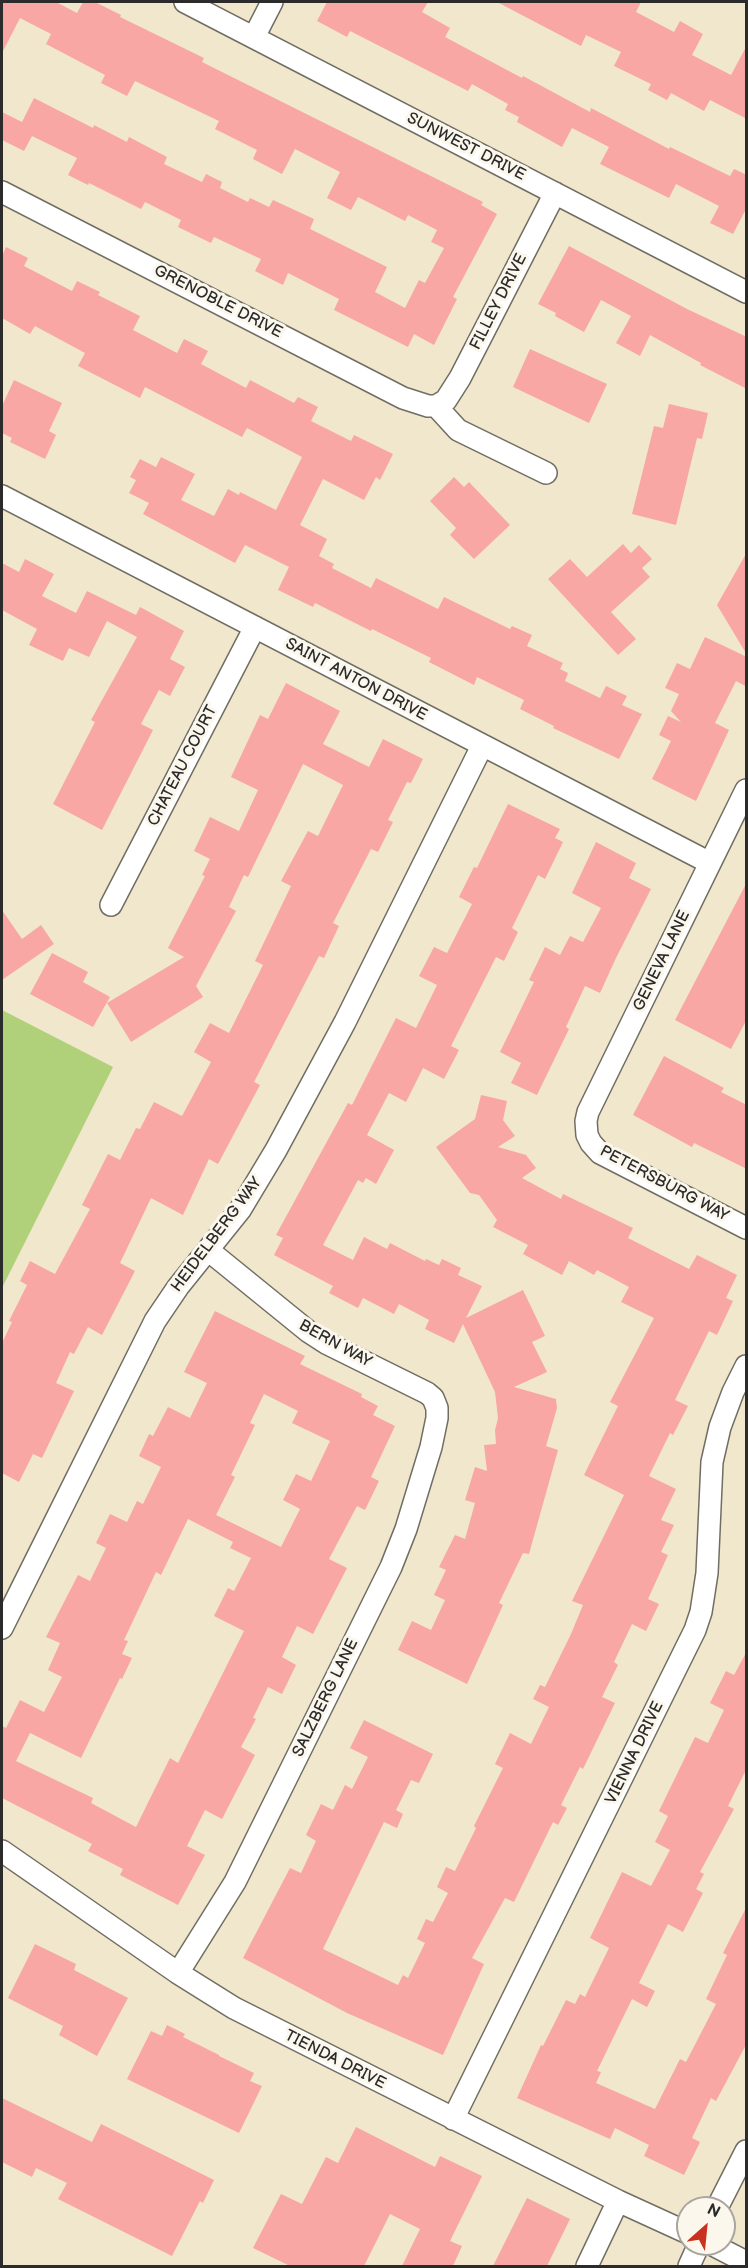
<!DOCTYPE html>
<html>
<head>
<meta charset="utf-8">
<style>
	body { margin:0 }
	#map { position:relative; width:748px; height:2268px; overflow:hidden; background:#f1e7cc; font-family:"Balsamiq Sans",sans-serif }
	canvas { display:block }
	.frame { position:absolute; inset:0; border:3px solid #2b2b2b; pointer-events:none }
	.north { position:absolute; left:676px; top:2196px; width:60px; height:60px; box-sizing:border-box; background:#fbf7ec; border:2px solid #a8a59f; border-radius:50%; rotate:27deg; font-size:16px; font-weight:700; line-height:24px; text-align:center; color:#2b2b2b }
	.north::after { content:''; display:block; margin:auto; width:21px; height:27px; background:#c8321e; clip-path:polygon(50% 0,100% 100%,50% 72%,0 100%) }
</style>
</head>
<body>
<div id="map">
<canvas width="748" height="2268"></canvas>
<div class="frame"></div>
<div class="north">N</div>
</div>
<script>
const g = document.querySelector('canvas').getContext('2d');
g.lineJoin = 'round';
function paint(path, color) {
  g.fillStyle = color;
  g.fill(path, 'evenodd');
}
function shape(rows) {
  const path = new Path2D();
  for (const r of rows) {
    path.moveTo(r[0], r[1]);
    for (let i = 2; i < r.length; i += 2) path.lineTo(r[i], r[i + 1]);
  }
  return path;
}
function trace(path, color, width, dash) {
  g.strokeStyle = color;
  g.lineWidth = width;
  g.lineCap = dash ? 'butt' : 'round';
  g.setLineDash(dash || []);
  g.stroke(path);
}
function drawText(font, color, halo, rows, align = 'center') {
  g.font = font + ' "Balsamiq Sans",sans-serif';
  g.lineWidth = 6;
  g.setLineDash([]);
  g.textBaseline = 'middle';
  g.strokeStyle = halo;
  g.fillStyle = color;
  for (const [text, x, y, turn = 0] of rows) {
    g.save();
    g.translate(x, y);
    g.rotate((+turn || 0) * Math.PI / 180);
    g.textAlign = isNaN(turn) ? turn : align;
    if (halo) g.strokeText(text, 0, 0);
    g.fillText(text, 0, 0);
    g.restore();
  }
}
const green = shape([
	[2,1010,113,1067,2,1288]
]);
const building = shape([
	[2,2,56,2,77,13,83,2,95,2,121,15,120,17,204,58,202,62,483,202,481,205,497,214,453,297,457,299,434,345,414,334,408,347,334,310,339,299,288,273,283,285,255,271,261,259,214,237,211,243,178,227,181,220,145,202,141,209,89,183,88,185,68,175,77,158,32,136,24,151,2,140,2,112,22,122,34,98,93,128,94,125,127,142,129,137,167,157,164,164,202,182,206,174,222,182,220,188,248,202,250,198,269,207,273,200,314,219,310,229,387,267,375,292,405,308,419,280,425,283,444,248,431,242,437,230,408,215,405,221,358,197,351,210,327,198,340,172,295,149,282,174,253,159,257,150,215,129,219,121,135,81,127,96,101,83,105,75,46,44,51,34,20,18,2,53],
	[327,2,428,2,422,12,450,28,445,37,522,78,523,76,590,112,591,108,669,149,670,147,730,176,734,169,747,175,747,207,733,234,710,223,719,206,676,184,669,198,600,164,609,147,572,128,562,147,517,122,519,117,505,110,508,104,472,84,468,91,350,31,347,37,317,21],
	[497,2,641,2,636,12,674,32,680,21,703,34,692,55,731,75,747,45,747,119,710,100,704,111,671,93,667,100,648,90,651,84,614,66,621,52,586,35,581,46],
	[569,246,687,309,747,337,747,389,700,365,701,363,650,335,640,356,616,343,631,316,601,300,584,332,555,316,556,313,538,304],
	[6,247,28,258,24,266,72,291,77,281,100,292,98,295,140,316,133,330,177,353,184,339,208,351,201,364,246,388,250,380,294,403,298,397,318,407,311,421,351,441,354,435,393,454,380,480,376,477,364,500,323,479,300,525,327,539,319,556,334,564,332,568,371,588,376,578,438,609,444,597,510,629,512,626,532,635,527,646,563,663,560,669,568,673,565,681,600,698,606,686,627,696,622,705,642,714,619,759,553,728,554,726,520,709,524,700,477,677,474,685,429,662,431,658,372,629,371,631,315,603,313,607,278,590,289,567,245,545,235,563,143,514,149,503,129,493,136,480,130,477,140,459,156,467,161,457,195,474,181,500,214,516,228,489,239,495,240,492,276,510,302,457,247,428,242,437,145,387,140,398,78,366,85,353,35,326,30,334,2,318,2,256],
	[530,349,607,384,589,423,513,387],
	[14,380,62,403,49,431,56,435,45,459,10,442,12,438,2,433,2,406],
	[669,404,708,413,702,439,697,438,676,525,632,514,654,426,663,428],
	[454,477,464,487,469,482,510,525,474,559,450,535,456,528,430,501],
	[623,544,631,553,639,545,652,559,642,568,650,577,611,612,636,639,618,655,548,579,570,559,587,577],
	[747,552,747,655,717,605],
	[25,559,54,574,42,596,76,613,87,591,136,615,140,607,184,631,170,659,185,667,170,696,159,690,141,724,153,730,102,830,53,804,95,722,91,720,137,637,107,621,89,657,69,648,63,661,29,645,37,629,2,610,2,563,19,572],
	[705,637,747,657,747,687,736,681,715,723,729,730,696,801,652,779,671,741,659,735,668,716,681,722,671,711,679,694,665,688,677,663,690,669],
	[286,683,340,711,323,744,369,767,383,739,423,759,411,783,407,782,388,820,393,822,378,852,371,849,333,923,339,926,324,958,319,956,254,1082,260,1085,218,1164,209,1159,183,1215,151,1198,120,1263,135,1271,102,1335,88,1327,74,1354,70,1352,56,1383,74,1391,42,1458,33,1454,19,1482,2,1473,2,1343,12,1322,9,1321,27,1285,20,1281,30,1261,55,1274,90,1209,82,1205,108,1154,120,1160,136,1128,140,1129,154,1102,182,1116,211,1062,194,1052,210,1023,229,1033,263,965,255,961,291,886,281,881,308,831,318,836,343,785,303,764,248,877,244,875,229,907,236,911,196,986,203,997,131,1042,107,1003,184,957,168,948,205,876,202,875,210,859,194,851,210,817,239,831,258,790,231,777,260,715,268,719],
	[508,804,560,829,555,838,563,842,545,879,538,875,512,928,518,932,504,961,496,957,451,1046,459,1050,444,1079,423,1068,406,1102,389,1093,367,1135,394,1150,376,1184,366,1178,363,1183,358,1180,323,1245,353,1260,364,1237,387,1249,390,1243,425,1261,426,1259,439,1265,442,1259,461,1268,458,1275,482,1286,466,1318,523,1290,545,1336,532,1342,547,1372,514,1387,556,1399,557,1408,546,1446,558,1450,529,1554,523,1553,499,1603,503,1605,467,1684,398,1650,412,1621,431,1630,445,1600,434,1595,446,1570,439,1567,455,1535,465,1539,475,1503,465,1500,475,1467,487,1471,484,1445,496,1444,495,1430,498,1418,495,1392,463,1324,454,1343,425,1329,429,1320,399,1304,394,1314,363,1298,358,1308,329,1293,333,1286,274,1255,283,1238,276,1235,348,1103,352,1105,396,1018,416,1028,437,985,419,976,434,947,447,953,472,904,459,897,474,867,477,868],
	[596,842,636,863,629,878,651,889,616,958,600,993,585,986,566,1027,569,1029,537,1095,511,1083,521,1063,500,1052,534,982,529,980,545,947,560,955,570,936,583,942,601,908,572,893],
	[747,882,747,1019,731,1049,675,1020],
	[2,910,22,939,41,925,54,944,2,980],
	[52,953,88,972,83,982,110,997,93,1027,30,994],
	[664,1056,724,1088,721,1092,747,1105,747,1169,694,1143,692,1147,633,1115],
	[481,1095,507,1101,503,1120,515,1136,498,1147,526,1155,536,1168,522,1178,561,1199,563,1194,633,1228,628,1238,689,1269,697,1255,737,1275,726,1298,733,1301,717,1335,709,1331,675,1400,688,1406,673,1435,670,1433,649,1476,676,1489,661,1520,674,1525,661,1552,668,1555,648,1599,659,1604,646,1631,632,1624,614,1662,618,1665,602,1697,615,1703,583,1769,580,1767,561,1805,567,1808,558,1825,553,1822,514,1902,505,1898,472,1958,484,1964,443,2055,347,2013,243,1958,290,1868,301,1873,316,1841,306,1835,321,1804,333,1810,345,1785,352,1789,368,1757,350,1748,364,1720,433,1754,419,1783,411,1780,396,1810,403,1814,397,1828,384,1822,323,1949,398,1985,403,1975,408,1978,425,1943,417,1939,426,1919,433,1922,448,1893,437,1887,446,1867,455,1871,476,1828,474,1826,503,1768,495,1764,510,1733,531,1744,549,1707,533,1699,540,1685,545,1687,571,1634,583,1605,572,1601,624,1495,584,1475,618,1406,610,1402,654,1318,621,1302,629,1287,597,1270,594,1275,569,1261,562,1275,523,1254,528,1245,493,1227,497,1220,479,1195,470,1193,436,1147,475,1119],
	[215,1311,305,1356,300,1364,362,1394,361,1397,378,1406,373,1415,395,1426,371,1477,379,1481,365,1510,357,1506,329,1559,347,1568,313,1634,297,1626,282,1657,296,1665,282,1694,268,1687,253,1718,256,1719,241,1747,255,1755,222,1819,205,1810,187,1846,205,1855,178,1905,120,1875,123,1869,88,1851,92,1844,2,1798,2,1726,6,1728,20,1700,44,1712,62,1677,48,1670,60,1643,46,1637,78,1575,90,1581,106,1548,96,1543,110,1514,127,1522,137,1501,143,1504,161,1467,139,1456,149,1434,153,1436,168,1407,190,1418,207,1383,184,1372],
	[264,1394,298,1411,292,1423,330,1441,311,1481,296,1474,283,1500,300,1509,281,1547,216,1515,235,1477,231,1475,255,1425,250,1423],
	[188,1519,233,1542,230,1548,251,1558,234,1591,228,1588,214,1616,244,1631,178,1763,170,1758,136,1827,91,1803,93,1798,16,1761,30,1733,81,1758,120,1678,122,1679,132,1658,122,1654,128,1641,124,1640,156,1572,161,1575],
	[747,1651,747,1768,728,1806,734,1809,700,1872,704,1874,696,1889,703,1893,683,1932,668,1924,639,1983,655,1991,647,2007,632,1999,597,2071,601,2072,596,2083,655,2109,680,2059,686,2062,716,2004,706,1999,727,1955,723,1953,747,1906,747,2043,716,2101,711,2098,692,2138,700,2142,684,2175,644,2156,649,2145,615,2128,610,2139,517,2098,541,2045,543,2046,566,2000,575,2004,580,1994,585,1997,609,1948,590,1938,622,1872,651,1886,670,1850,655,1842,668,1816,659,1811,695,1737,708,1743,724,1710,710,1703,726,1671,734,1675],
	[35,1944,76,1964,74,1970,128,1998,97,2056,59,2035,63,2026,8,1998],
	[167,2025,185,2034,183,2037,219,2055,219,2056,254,2073,250,2081,262,2086,239,2133,127,2079,151,2031,162,2036],
	[2,2098,92,2142,101,2124,214,2180,203,2203,200,2201,172,2256,58,2199,67,2183,36,2168,32,2177,2,2162],
	[356,2127,435,2167,440,2156,482,2176,450,2241,462,2246,453,2266,402,2266,420,2229,390,2214,364,2266,290,2266,253,2248,281,2194,302,2204,326,2157,338,2163],
	[527,2198,570,2219,547,2266,493,2266]
]);
const minor = shape([
	[185,2,746,292],
	[254,37,272,2],
	[2,192,403,398,428,406,436,406],
	[436,406,446,400,460,378,555,193],
	[436,406,458,430,546,473],
	[2,496,710,863],
	[746,790,588,1112,586,1121,587,1135,591,1143,600,1153,746,1228],
	[111,905,255,627],
	[2,1628,155,1321,178,1287,240,1210,276,1150,345,1022,482,746],
	[2,1851,178,1973,234,2008,618,2201,688,2233],
	[178,1973,235,1882,391,1567,406,1529,431,1447,437,1418,437,1408,433,1398,427,1393,326,1343,309,1332,208,1250],
	[453,2119,695,1630,701,1612,707,1573,712,1462,720,1427,733,1392,746,1366],
	[717,2208,746,2151],
	[711,2244,746,2262],
	[587,2266,618,2201],
	[689,2266,699,2244]
]);
const streetNames = [
	["SUNWEST DRIVE",466,147,27],
	["GRENOBLE DRIVE",218,302,27],
	["FILLEY DRIVE",499,302,-63],
	["SAINT ANTON DRIVE",356,680,28],
	["CHATEAU COURT",183,766,-63],
	["GENEVA LANE",662,961,-64],
	["PETERSBURG WAY",664,1184,28],
	["HEIDELBERG WAY",217,1235,-53],
	["BERN WAY",335,1344,29],
	["SALZBERG LANE",326,1698,-64],
	["VIENNA DRIVE",635,1753,-64],
	["TIENDA DRIVE",335,2060,27]
];
paint(green, '#b0d179');
paint(building, '#f8a7a4');
trace(minor, '#706d63', 24);
trace(minor, '#fff', 21);
drawText('16px', '#2b2b2b', '#fbf7ec', streetNames);
</script>
</body>
</html>
